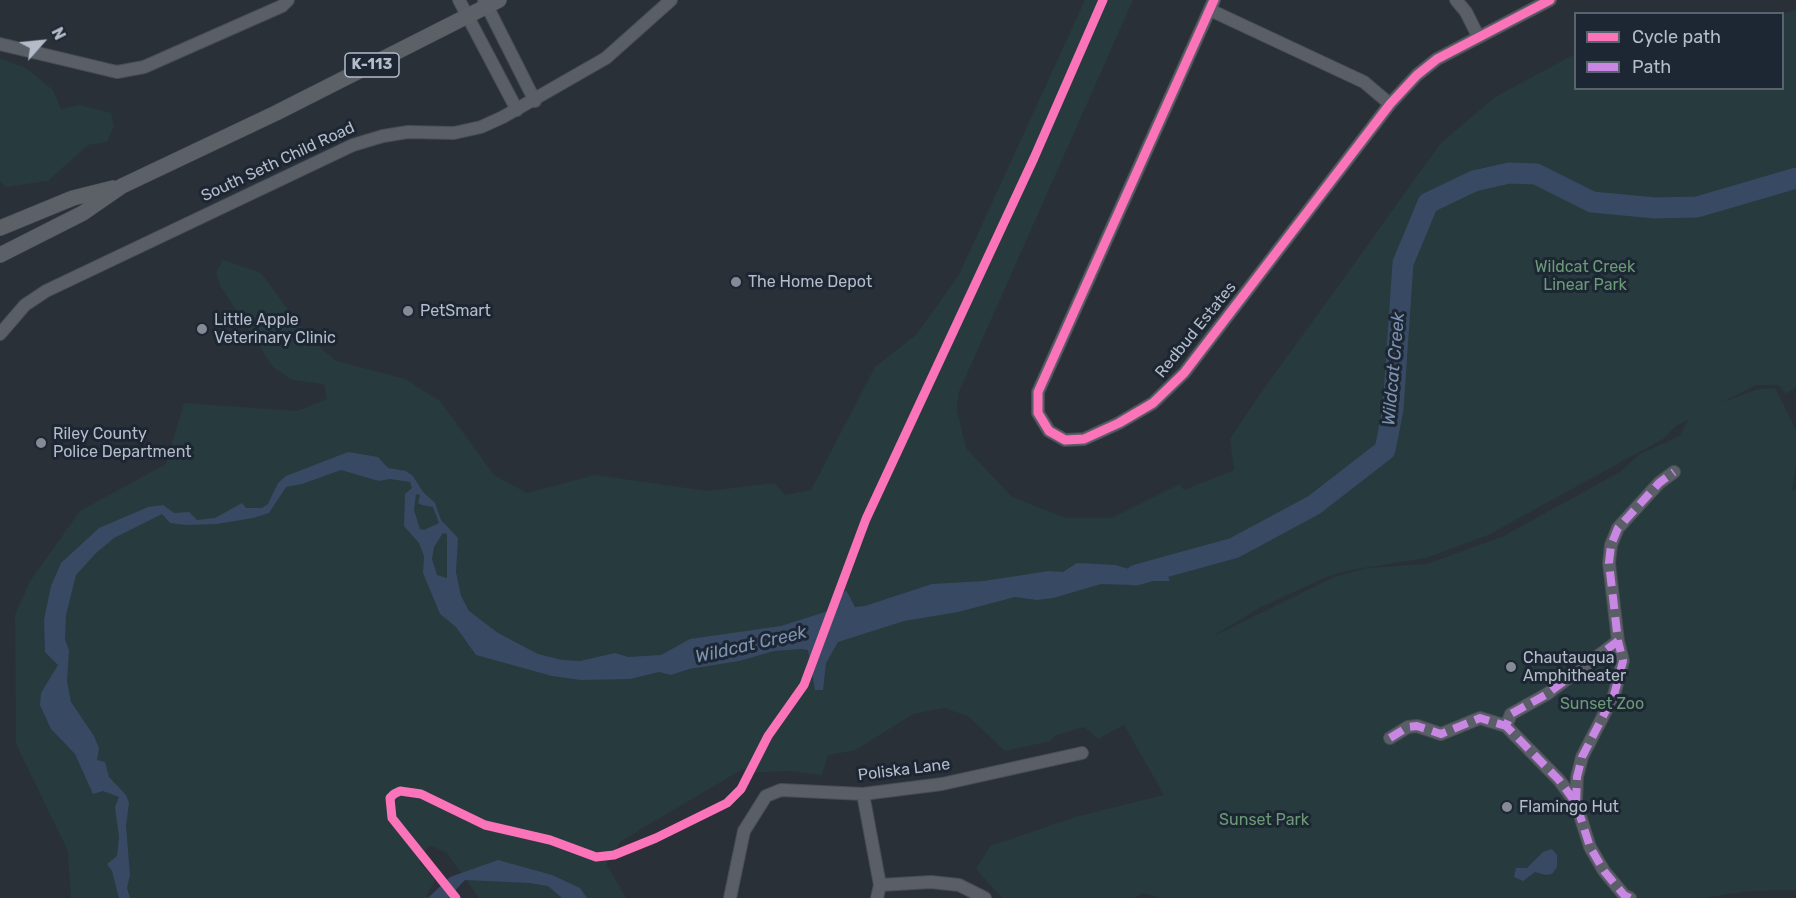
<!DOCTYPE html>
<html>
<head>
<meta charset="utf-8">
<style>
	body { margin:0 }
	#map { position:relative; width:1796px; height:898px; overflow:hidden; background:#2a3038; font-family:Rubik,sans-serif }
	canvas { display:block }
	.legend { position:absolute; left:1574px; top:12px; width:210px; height:78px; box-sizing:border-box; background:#1d2633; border:2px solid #59626f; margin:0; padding:8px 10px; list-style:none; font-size:18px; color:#b4bcc9 }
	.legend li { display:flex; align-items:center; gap:12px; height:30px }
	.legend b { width:30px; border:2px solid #59626f }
	.north { position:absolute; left:12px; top:12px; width:60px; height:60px; -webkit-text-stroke:4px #1d2633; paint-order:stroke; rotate:63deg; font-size:16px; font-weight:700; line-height:24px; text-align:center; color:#b4bcc9 }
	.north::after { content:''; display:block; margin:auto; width:21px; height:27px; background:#b4bcc9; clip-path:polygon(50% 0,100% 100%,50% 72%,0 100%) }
</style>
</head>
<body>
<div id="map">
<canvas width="1796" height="898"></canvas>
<ul class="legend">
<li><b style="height:8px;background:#fb73b8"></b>Cycle path</li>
<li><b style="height:8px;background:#c787e3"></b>Path</li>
</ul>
<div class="north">N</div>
</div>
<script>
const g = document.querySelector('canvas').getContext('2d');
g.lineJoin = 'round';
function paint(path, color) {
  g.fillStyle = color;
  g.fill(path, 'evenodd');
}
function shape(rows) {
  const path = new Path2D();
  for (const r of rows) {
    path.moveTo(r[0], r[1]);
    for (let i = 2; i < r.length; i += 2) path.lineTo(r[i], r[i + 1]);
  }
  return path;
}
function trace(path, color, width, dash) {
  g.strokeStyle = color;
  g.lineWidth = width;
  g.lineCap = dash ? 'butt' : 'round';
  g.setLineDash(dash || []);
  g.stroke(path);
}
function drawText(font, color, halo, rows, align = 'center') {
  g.font = font + ' Rubik,sans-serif';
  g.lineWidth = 6;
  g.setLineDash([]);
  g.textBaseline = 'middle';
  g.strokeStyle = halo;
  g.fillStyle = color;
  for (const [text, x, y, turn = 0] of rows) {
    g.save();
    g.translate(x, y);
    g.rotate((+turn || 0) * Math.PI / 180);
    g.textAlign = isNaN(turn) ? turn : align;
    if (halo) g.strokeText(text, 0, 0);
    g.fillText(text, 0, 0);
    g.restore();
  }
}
const green = shape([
	[1085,0,1133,0,958,394,957,410,966,448,1012,497,1066,518,1112,518,1180,484,1184,490,1234,470,1230,439,1256,400,1441,143,1495,97,1575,54,1576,88,1782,88,1783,14,1796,10,1796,387,1786,394,1779,385,1756,385,1723,402,1755,390,1775,388,1796,430,1796,466,1792,491,1796,489,1796,890,1750,891,1703,898,1160,898,1143,893,1135,898,1002,898,976,869,990,846,1079,816,1164,795,1124,725,1098,739,1084,727,1054,736,1051,741,1005,751,968,716,944,708,913,714,856,750,828,755,822,775,789,771,744,773,746,769,741,770,621,841,606,864,626,898,479,898,447,853,432,846,428,847,419,862,435,880,427,895,430,898,71,898,68,851,16,744,15,615,30,581,80,511,166,464,184,403,297,411,327,399,324,384,292,380,273,367,221,287,216,272,223,260,261,273,310,339,336,361,405,379,440,401,494,475,527,493,595,475,708,491,774,483,785,495,811,490,875,367,917,334,959,275],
	[1688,420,1680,436,1640,454,1620,472,1504,536,1427,564,1368,568,1334,577,1212,637,1259,608,1329,576,1351,570,1426,558,1488,535,1663,439,1676,426],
	[0,58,26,68,53,90,61,109,79,105,111,113,114,126,107,142,88,145,48,181,5,187,0,181]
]);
const water = shape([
	[348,452,378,457,388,468,406,471,413,476,423,492,435,503,441,520,458,538,456,572,461,596,469,611,498,633,538,654,562,660,580,661,615,653,628,657,661,655,690,639,781,626,828,611,846,590,855,607,865,606,932,584,984,581,1049,571,1063,572,1077,563,1115,565,1129,569,1161,562,1170,581,1143,581,1132,585,1101,584,1053,598,1037,600,1015,597,958,612,904,621,838,642,826,663,823,690,815,690,808,650,801,649,774,651,739,661,689,669,671,675,659,672,630,679,581,680,552,676,476,655,456,627,440,614,423,573,424,556,419,543,404,526,405,494,412,488,410,482,390,479,379,481,341,470,302,484,286,487,269,513,253,518,217,524,186,525,170,523,162,514,114,538,96,553,76,575,66,615,65,640,69,650,67,681,71,702,94,736,99,748,97,760,105,762,109,777,126,795,129,803,126,826,130,875,127,888,130,898,119,898,112,871,107,864,117,856,119,837,115,807,119,797,103,791,93,794,75,754,51,729,40,705,41,693,58,665,45,652,44,620,51,586,61,563,99,528,148,507,163,505,174,513,189,512,197,520,215,518,242,503,246,508,262,508,268,504,278,483,286,476],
	[416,494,420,495,418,503,422,505,433,507,439,523,424,530,420,529,414,510],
	[443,533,447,534,447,578,437,575,432,559,434,547],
	[1552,849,1557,855,1557,867,1552,874,1546,875,1535,872,1523,881,1514,877,1516,868,1527,868,1543,852],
	[498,860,552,875,580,888,587,898,562,898,548,886,529,883,465,880,448,898,428,898,450,877]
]);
const river = shape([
	[1136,575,1234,548,1314,505,1385,450,1393,409,1403,263,1428,203,1474,181,1509,173,1536,174,1592,202,1655,208,1697,207,1796,178]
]);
const minor = shape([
	[459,0,517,110],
	[484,0,535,101],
	[1214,0,1038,392,1038,413,1049,431,1065,440,1084,439,1119,423,1153,403,1184,373,1390,104,1417,75,1437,59,1550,0],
	[1456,0,1466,12,1478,36],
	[1210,10,1364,82,1390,104],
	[0,44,117,72,144,67,282,6,288,0],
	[0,334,25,305,46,291,353,145,383,136,408,132,454,133,481,127,503,117,606,58,671,0],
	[1390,738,1408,727,1417,726,1441,734,1480,718,1506,726],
	[863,794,880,885,877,898],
	[1576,803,1577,777,1582,757,1614,695,1623,661,1618,641],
	[880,885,931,882,959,885,985,898],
	[730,898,744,831,766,796,781,790,863,794,942,784,1082,753],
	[1630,898,1624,895,1604,871,1590,847,1576,803,1559,780,1506,726,1511,714,1547,694,1618,641,1609,563,1611,545,1618,528,1659,483,1674,472]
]);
const major = shape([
	[0,228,73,198,113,188],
	[0,255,83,213,122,186,276,113,499,0]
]);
const quiet = shape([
	[1390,738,1408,727,1417,726,1441,734,1480,718,1506,726],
	[1576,803,1577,777,1582,757,1614,695,1623,661,1618,641],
	[1630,898,1624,895,1604,871,1590,847,1576,803,1559,780,1506,726,1511,714,1547,694,1618,641,1609,563,1611,545,1618,528,1659,483,1674,472]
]);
const cycleway = shape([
	[1214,0,1038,392,1038,413,1049,431,1065,440,1084,439,1119,423,1153,403,1184,373,1390,104,1417,75,1437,59,1550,0],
	[456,898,392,818,390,798,394,794,400,791,421,794,485,825,550,840,596,857,614,855,656,838,727,803,741,789,768,736,804,685,866,519,1034,158,1103,0]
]);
const markers = [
	[736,282,6,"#848b96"],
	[408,311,6,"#848b96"],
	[202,329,6,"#848b96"],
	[41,443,6,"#848b96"],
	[1511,667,6,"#848b96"],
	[1507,807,6,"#848b96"]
];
const shields = [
	[372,65,54]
];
const shieldNames = [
	["K-113",372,65]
];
const streetNames = [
	["South Seth Child Road",278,162,-25],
	["Redbud Estates",1196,330,-51],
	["Poliska Lane",904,770,-7]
];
const parkNames = [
	["Wildcat Creek",1585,267],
	["Linear Park",1585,285],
	["Sunset Zoo",1602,704],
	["Sunset Park",1264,820]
];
const poiNames = [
	["The Home Depot",748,282],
	["PetSmart",420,311],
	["Little Apple",214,320],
	["Veterinary Clinic",214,338],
	["Riley County",53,434],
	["Police Department",53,452],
	["Chautauqua",1523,658],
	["Amphitheater",1523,676],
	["Flamingo Hut",1519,807]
];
const waterNames = [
	["Wildcat Creek",1394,369,-85],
	["Wildcat Creek",751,645,-13]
];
paint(green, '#273a3e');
paint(water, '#384963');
trace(river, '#384963', 21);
trace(minor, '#484c53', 14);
trace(major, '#484c55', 16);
trace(minor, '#5a5e66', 12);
trace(major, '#5c6168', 15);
trace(quiet, '#c787e3', 8, [15, 8]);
trace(cycleway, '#fb73b8', 9);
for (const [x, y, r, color] of markers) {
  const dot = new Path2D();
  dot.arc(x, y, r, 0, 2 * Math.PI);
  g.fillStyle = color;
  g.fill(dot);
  trace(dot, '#1d2633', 2);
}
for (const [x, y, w] of shields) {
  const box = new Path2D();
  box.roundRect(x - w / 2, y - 12, w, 24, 4.5);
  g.fillStyle = '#1d2633';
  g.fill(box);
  trace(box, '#b4bcc9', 1.5);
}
drawText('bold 15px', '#b4bcc9', null, shieldNames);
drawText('16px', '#b4bcc9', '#1d2633', streetNames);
drawText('16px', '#6b9a76', '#1d2633', parkNames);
drawText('16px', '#b4bcc9', '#1d2633', poiNames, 'left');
drawText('italic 18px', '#7c92b1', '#1d2633', waterNames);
</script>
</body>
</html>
